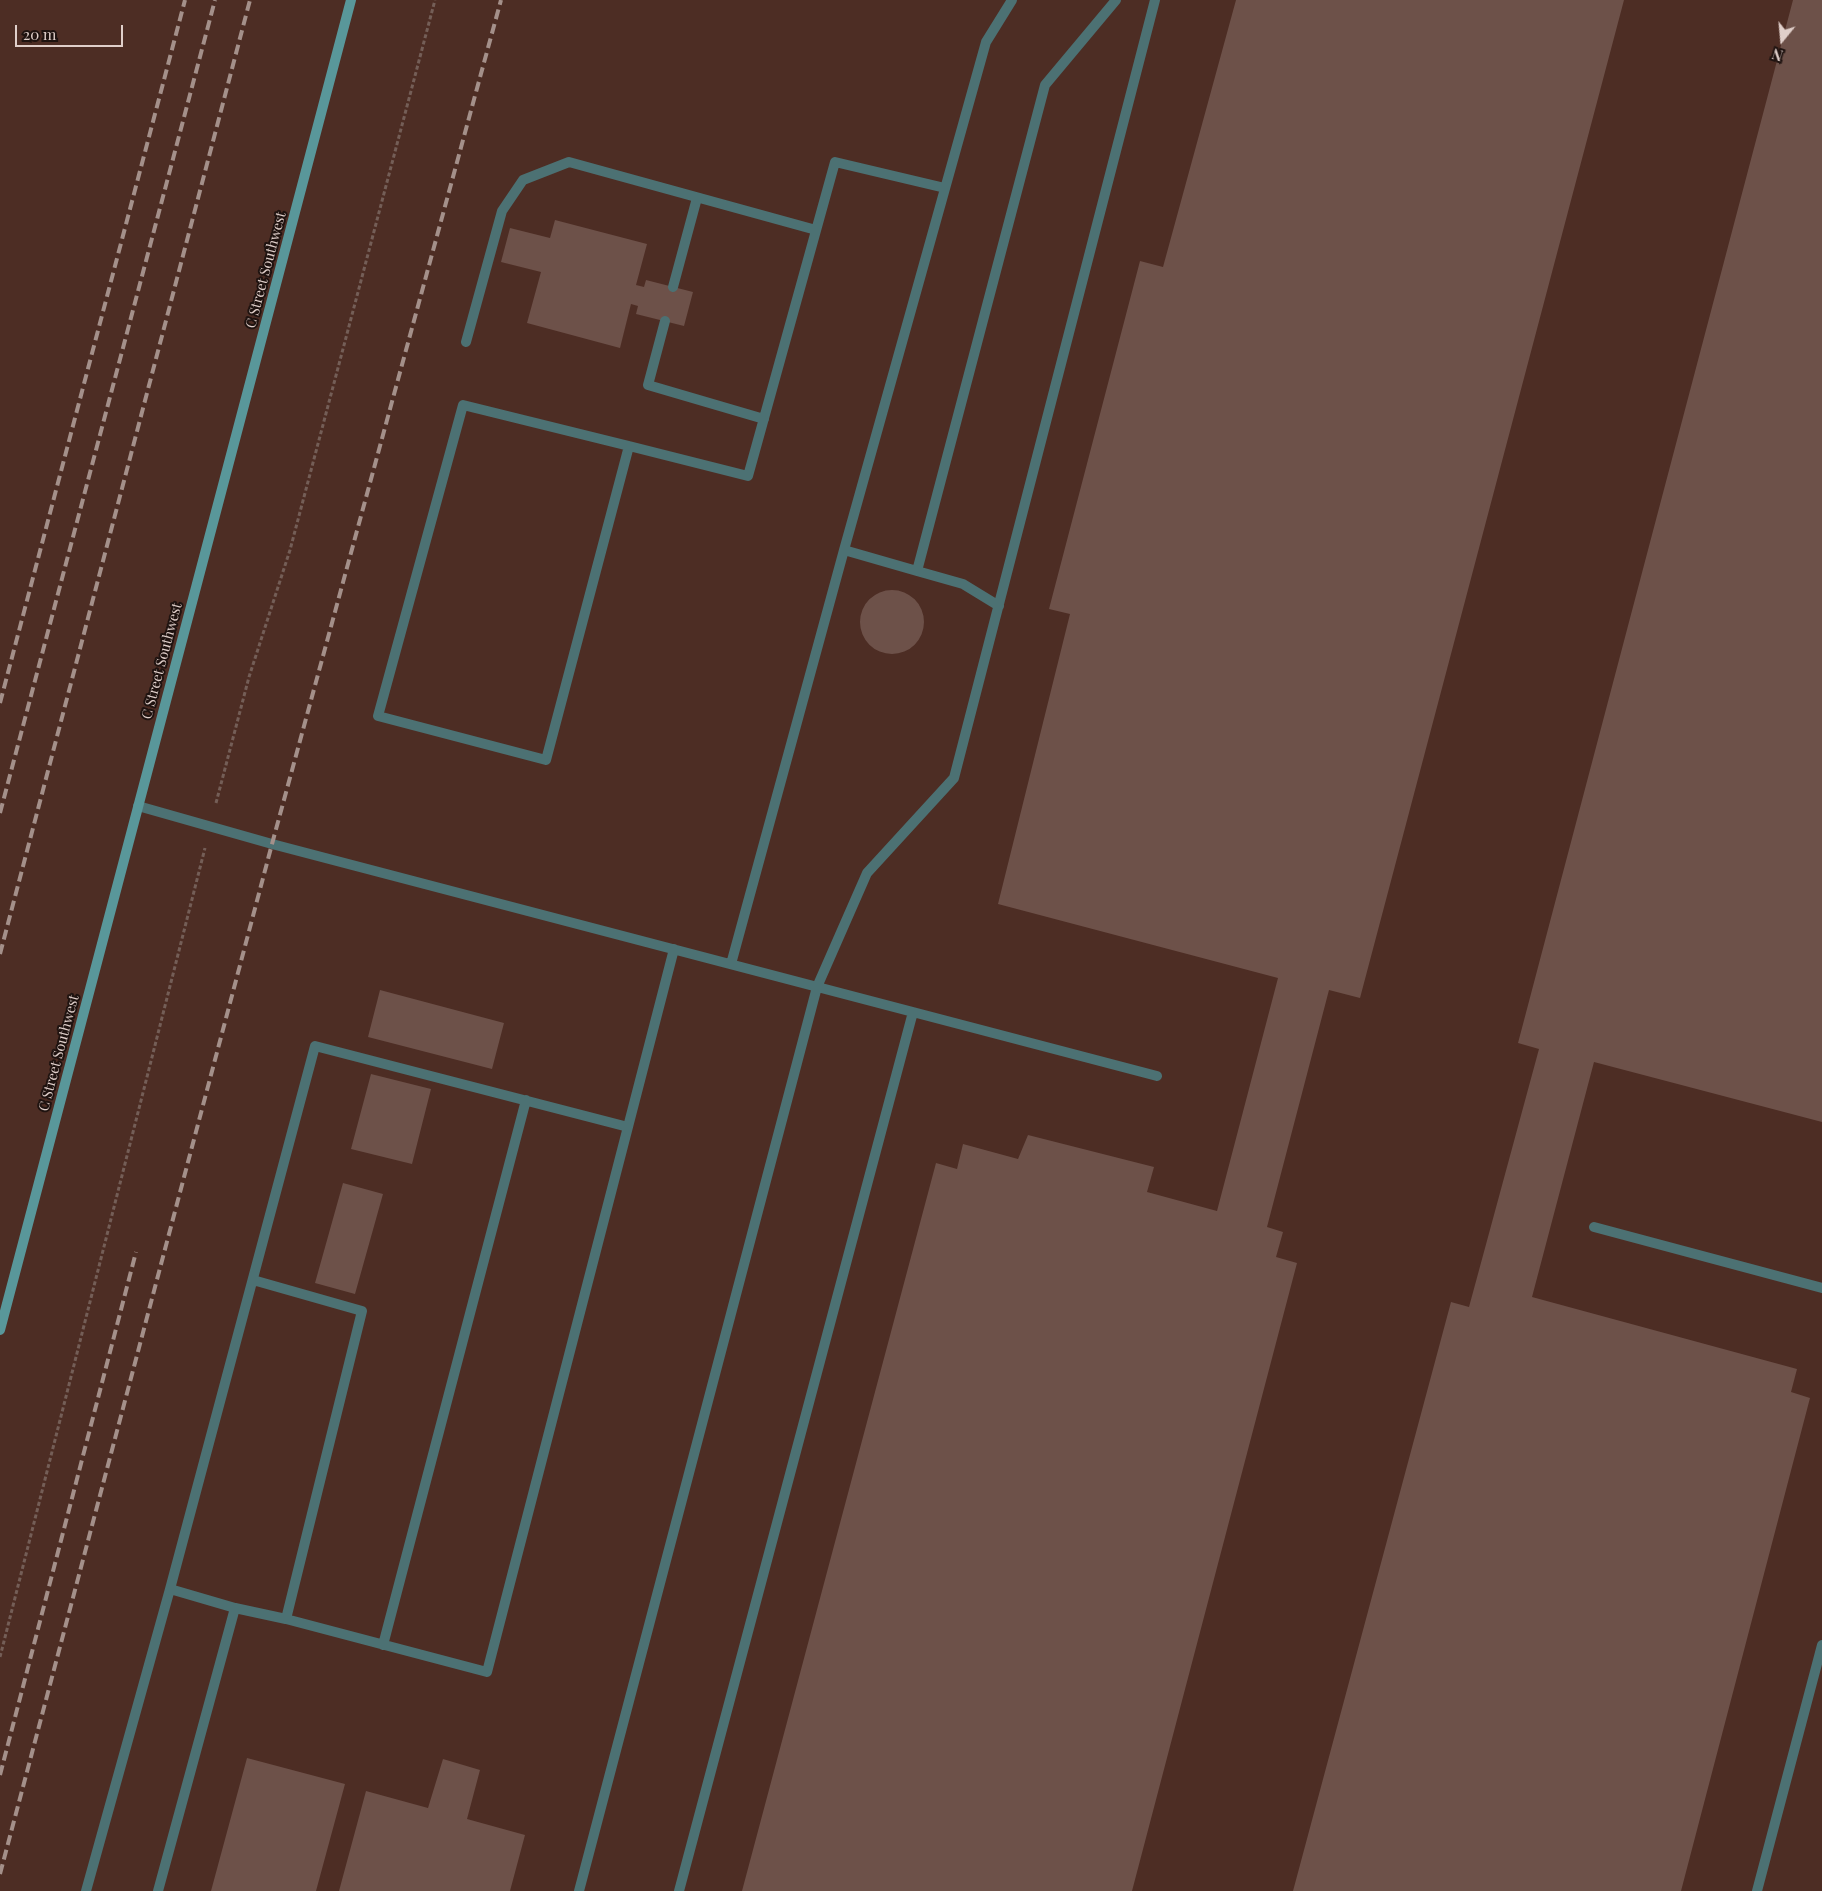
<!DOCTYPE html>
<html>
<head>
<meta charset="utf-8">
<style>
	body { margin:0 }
	#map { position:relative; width:1822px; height:1891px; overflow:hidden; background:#402720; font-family:"Playfair Display",serif }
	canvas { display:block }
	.north { position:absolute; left:1757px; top:15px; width:50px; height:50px; -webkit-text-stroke:4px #1f1310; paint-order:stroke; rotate:197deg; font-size:14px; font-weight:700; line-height:20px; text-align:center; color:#e0cfca }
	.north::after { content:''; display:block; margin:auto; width:18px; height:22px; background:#e0cfca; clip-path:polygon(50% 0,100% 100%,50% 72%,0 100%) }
	.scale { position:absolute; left:15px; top:25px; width:108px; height:22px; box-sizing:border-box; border:2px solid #e0cfca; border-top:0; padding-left:6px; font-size:15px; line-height:18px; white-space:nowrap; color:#e0cfca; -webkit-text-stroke:4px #1f1310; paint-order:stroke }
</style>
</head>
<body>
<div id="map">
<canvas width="1822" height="1891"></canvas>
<div class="north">N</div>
<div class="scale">20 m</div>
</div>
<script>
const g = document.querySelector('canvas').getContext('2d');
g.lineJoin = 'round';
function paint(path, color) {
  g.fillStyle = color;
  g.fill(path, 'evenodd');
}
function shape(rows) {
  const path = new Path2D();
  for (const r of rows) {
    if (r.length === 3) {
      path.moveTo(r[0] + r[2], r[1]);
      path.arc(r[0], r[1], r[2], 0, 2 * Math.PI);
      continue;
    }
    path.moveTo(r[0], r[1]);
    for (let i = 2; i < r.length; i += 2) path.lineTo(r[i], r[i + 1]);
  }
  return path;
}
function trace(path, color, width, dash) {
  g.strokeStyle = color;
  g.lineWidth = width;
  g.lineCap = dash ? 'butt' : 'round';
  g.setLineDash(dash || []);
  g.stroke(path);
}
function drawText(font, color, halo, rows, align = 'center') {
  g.font = font + ' "Playfair Display",serif';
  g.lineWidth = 4;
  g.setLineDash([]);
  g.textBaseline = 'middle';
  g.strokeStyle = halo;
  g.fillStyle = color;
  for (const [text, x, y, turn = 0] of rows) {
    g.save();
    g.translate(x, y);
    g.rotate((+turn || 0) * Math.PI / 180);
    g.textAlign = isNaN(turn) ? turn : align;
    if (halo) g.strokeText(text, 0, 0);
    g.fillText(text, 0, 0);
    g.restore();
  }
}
const built = shape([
	[0,0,1822,0,1822,1891,0,1891]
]);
const building = shape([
	[1236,0,1624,0,1360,998,1329,990,1267,1227,1283,1232,1276,1257,1297,1263,1132,1891,742,1891,936,1163,957,1169,963,1144,1018,1159,1028,1135,1154,1167,1147,1192,1217,1211,1278,978,998,904,1070,614,1049,609,1140,261,1163,267],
	[1793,0,1822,0,1822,1122,1594,1062,1532,1297,1797,1369,1791,1392,1810,1398,1681,1891,1293,1891,1451,1302,1469,1307,1539,1049,1518,1043],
	[555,220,647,244,636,285,644,287,646,280,693,292,684,326,636,314,638,306,631,304,620,348,527,323,541,272,501,262,510,228,550,238],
	[892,622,32],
	[380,990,504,1023,492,1069,368,1037],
	[371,1074,431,1089,412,1164,351,1149],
	[343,1183,383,1194,355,1294,315,1283],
	[247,1758,345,1784,316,1891,211,1891],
	[443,1759,480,1770,467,1819,525,1835,510,1891,339,1891,366,1791,428,1808]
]);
const path = shape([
	[216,803,249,677,290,550,435,0],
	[0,1657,205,848]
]);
const lane = shape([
	[673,287,697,198],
	[665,321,648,385,764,419],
	[466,342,502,211,523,180,569,162,816,230],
	[629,446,546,760,378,716,463,405,629,446,748,476,835,162,945,188],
	[844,550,917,571],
	[999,606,963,584,917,571,1045,85,1116,0],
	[138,806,272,844,1157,1076],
	[731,964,844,550,986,42,1012,0],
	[1594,1227,1822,1288],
	[253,1280,362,1311,286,1619],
	[170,1589,315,1046,628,1127],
	[383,1645,526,1100],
	[86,1891,170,1589,235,1608,286,1619,487,1672,674,949],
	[158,1891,235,1608],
	[579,1891,817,987,867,873,954,778,1155,0],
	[679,1891,913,1012],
	[1757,1891,1822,1645]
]);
const secondary = shape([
	[0,1330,351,0]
]);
const rail = shape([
	[0,703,185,0],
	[0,813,215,0],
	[0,954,250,0],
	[0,1775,136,1252],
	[0,1874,272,844,501,0]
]);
const streetNames = [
	["C Street Southwest",266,270,-75],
	["C Street Southwest",162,661,-75],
	["C Street Southwest",59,1053,-75]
];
paint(built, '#4d2d24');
paint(building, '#6d5149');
trace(path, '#745e57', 3, [4, 2.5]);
trace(lane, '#4c7173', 10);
trace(secondary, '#59979a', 10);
trace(rail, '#a4908a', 4, [10, 5]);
drawText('14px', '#e0cfca', '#1f1310', streetNames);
</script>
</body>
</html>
